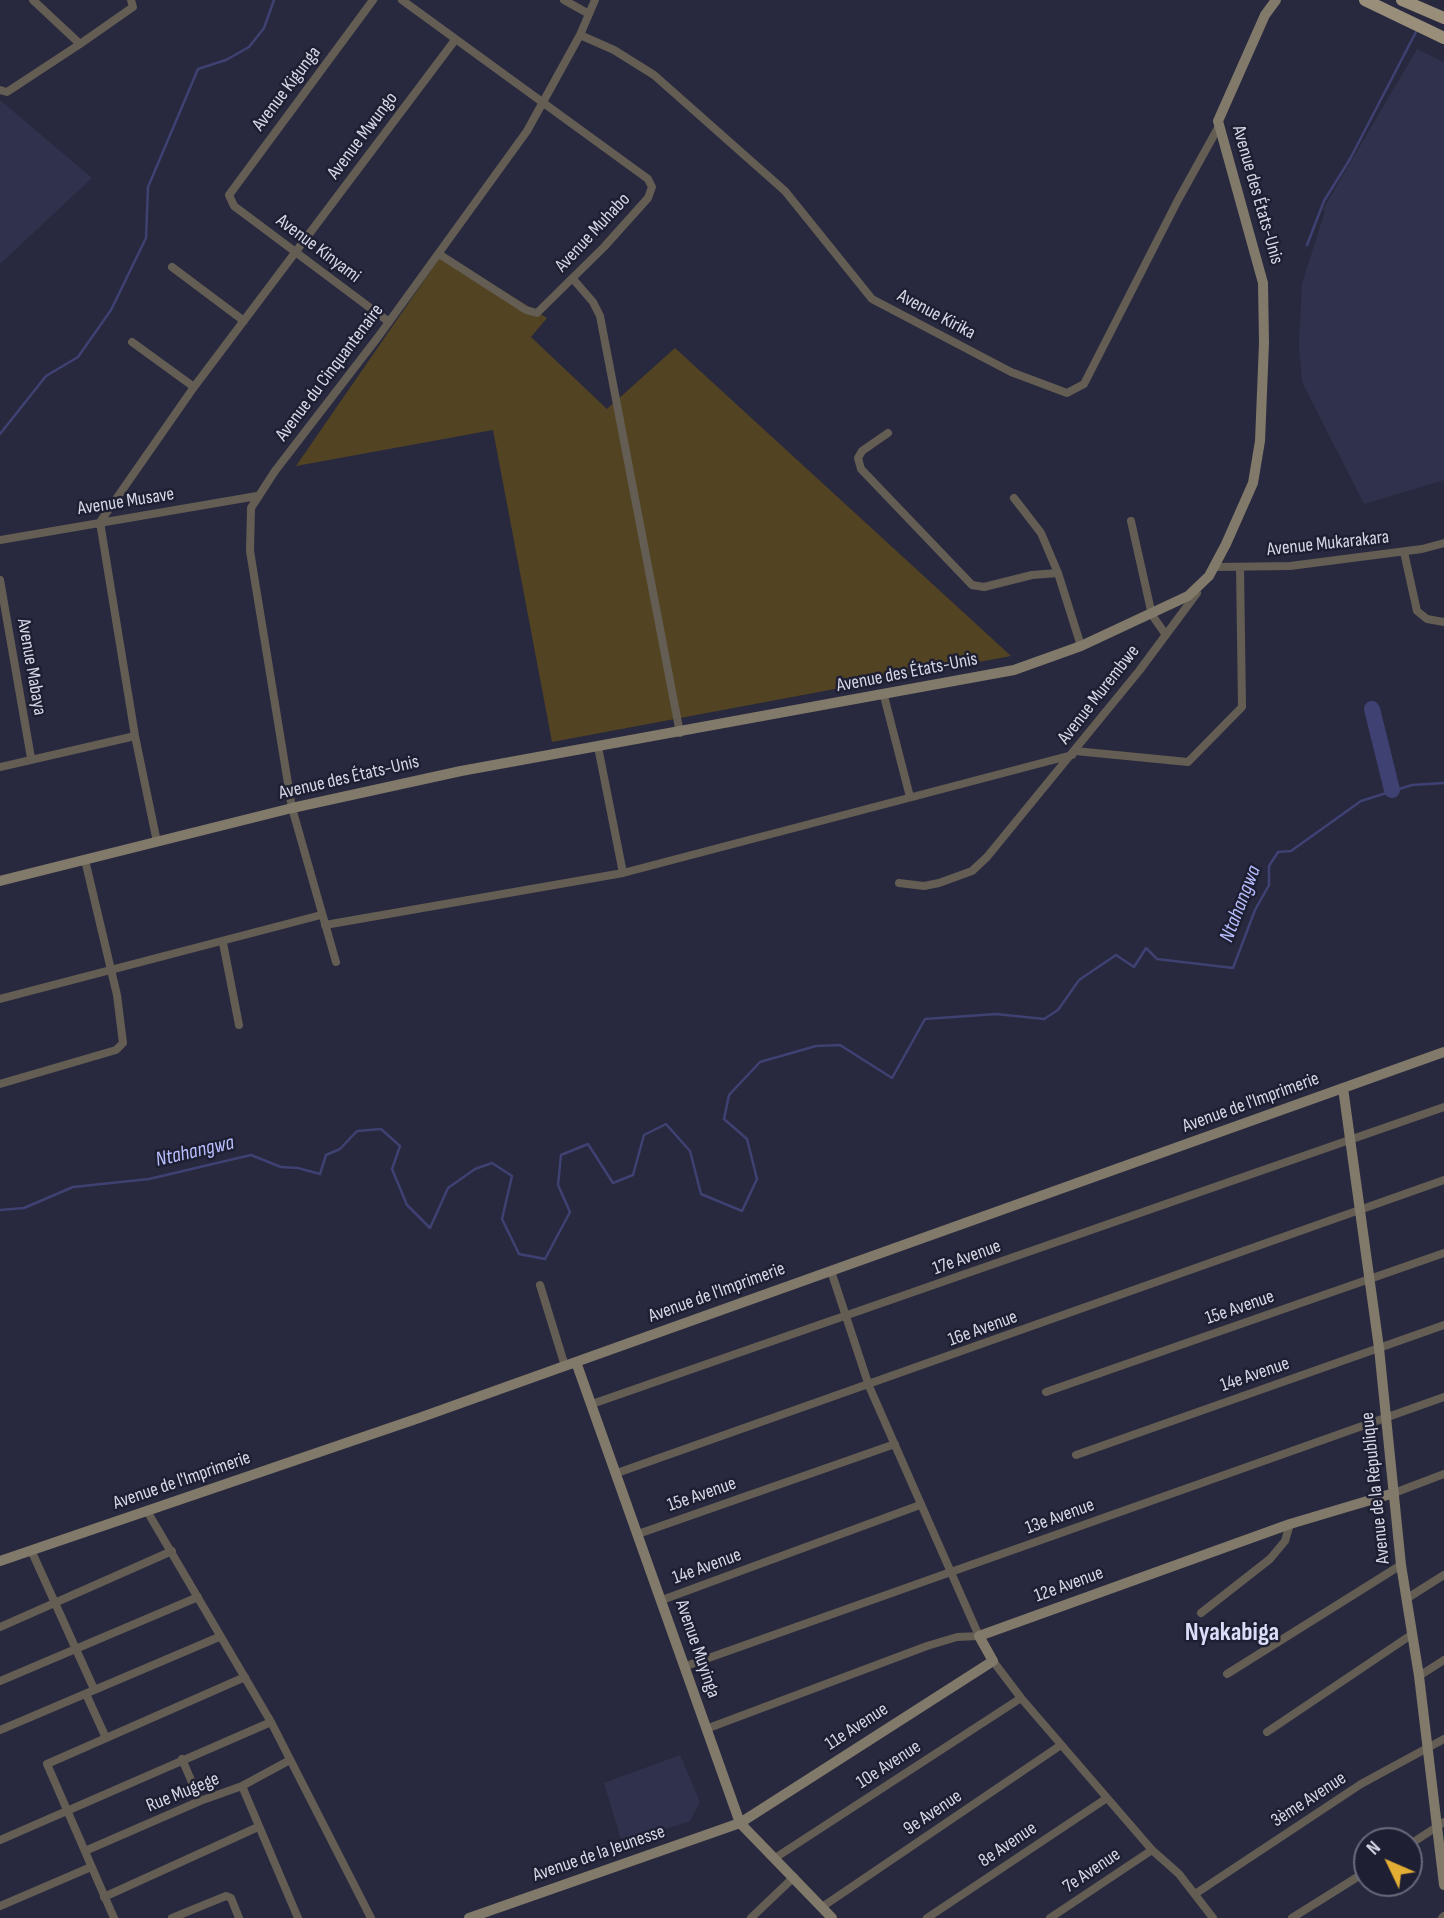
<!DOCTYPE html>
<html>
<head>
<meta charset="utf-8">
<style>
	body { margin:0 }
	#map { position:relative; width:1444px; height:1918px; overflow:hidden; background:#28293e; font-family:"Sofia Sans Condensed",sans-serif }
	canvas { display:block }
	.north { position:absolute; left:1353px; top:1827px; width:70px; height:70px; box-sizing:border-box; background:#1e1f33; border:2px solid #68697a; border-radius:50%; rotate:314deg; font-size:19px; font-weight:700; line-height:28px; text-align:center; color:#d6d7e5 }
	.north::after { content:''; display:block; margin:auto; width:24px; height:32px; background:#e3ae34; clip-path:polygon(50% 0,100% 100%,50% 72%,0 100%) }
</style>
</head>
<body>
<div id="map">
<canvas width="1444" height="1918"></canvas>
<div class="north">N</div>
</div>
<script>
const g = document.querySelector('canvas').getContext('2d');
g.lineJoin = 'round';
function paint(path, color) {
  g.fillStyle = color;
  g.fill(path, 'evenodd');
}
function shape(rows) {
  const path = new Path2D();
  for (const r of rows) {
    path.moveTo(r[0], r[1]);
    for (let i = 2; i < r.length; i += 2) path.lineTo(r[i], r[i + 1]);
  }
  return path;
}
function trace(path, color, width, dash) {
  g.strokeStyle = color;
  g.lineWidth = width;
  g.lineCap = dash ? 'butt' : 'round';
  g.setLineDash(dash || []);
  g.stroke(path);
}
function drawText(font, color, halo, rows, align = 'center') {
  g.font = font + ' "Sofia Sans Condensed",sans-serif';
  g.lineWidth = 5;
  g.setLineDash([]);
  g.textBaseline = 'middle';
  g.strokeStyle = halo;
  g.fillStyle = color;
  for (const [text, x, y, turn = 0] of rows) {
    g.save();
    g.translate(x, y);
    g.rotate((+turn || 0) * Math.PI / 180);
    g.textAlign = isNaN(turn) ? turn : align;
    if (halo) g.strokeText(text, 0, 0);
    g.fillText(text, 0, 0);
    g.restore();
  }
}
const built = shape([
	[1417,49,1444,62,1444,480,1364,504,1302,382,1299,345,1302,284,1325,211,1323,209],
	[0,100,92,178,0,264],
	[680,1755,700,1802,690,1821,622,1843,604,1783]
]);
const green = shape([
	[443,253,547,318,531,337,607,409,675,348,1011,656,552,742,493,430,296,466]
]);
const stream = shape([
	[1307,245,1324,201,1350,159,1417,30],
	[0,434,46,376,78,357,111,310,146,238,148,187,198,69,226,60,249,47,264,28,274,0],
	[0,1210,24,1208,73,1187,149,1179,251,1155,281,1167,298,1168,320,1174,326,1155,340,1149,357,1131,381,1129,400,1146,392,1169,407,1205,430,1228,448,1188,475,1169,492,1163,512,1176,502,1219,519,1254,545,1259,570,1212,558,1185,561,1155,588,1144,613,1183,633,1175,644,1135,666,1124,690,1151,701,1194,742,1211,757,1179,747,1139,724,1119,729,1095,760,1062,816,1046,840,1045,892,1078,925,1019,996,1014,1044,1019,1058,1010,1079,980,1116,955,1134,967,1146,948,1157,959,1233,968,1255,910,1269,885,1269,866,1278,852,1291,851,1361,801,1412,785,1444,783]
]);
const river = shape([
	[1372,709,1392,790]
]);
const street = shape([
	[33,0,80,44],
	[373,0,229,195,234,206,389,322],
	[402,0,648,179,652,187,648,198,604,247,537,313,526,310,439,254],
	[564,0,589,14],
	[580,35,614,50,654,75,785,191,872,299,1011,372,1067,393,1084,384,1178,200,1219,126],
	[0,90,7,92,80,44,133,7,131,0],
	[172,267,244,321],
	[573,279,593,302,600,316,680,733],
	[132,342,194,387],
	[888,433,862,451,858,458,861,469,972,585,984,587,1032,575,1058,573,1081,646],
	[1014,498,1041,533,1058,573],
	[1131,521,1152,615,1166,635],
	[0,540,257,496],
	[1404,552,1417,611,1427,619,1444,622],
	[1215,567,1290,566,1422,549,1444,543],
	[0,580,31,758],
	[884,696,910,797],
	[598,747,623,873],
	[1075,751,1188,762,1242,707,1240,567],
	[0,767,135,736],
	[157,842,135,736,100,522,194,387,455,40],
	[899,883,924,886,939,883,972,871,987,857,1139,671,1197,593],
	[325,925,623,873,1072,755],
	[223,943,239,1025],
	[336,962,292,808,250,551,251,508,275,471,378,337,527,131,580,35,595,0],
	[0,999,321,915],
	[0,1084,116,1050,123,1043,117,995,85,860],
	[540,1285,565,1366],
	[1046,1392,1444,1253],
	[592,1404,1444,1107],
	[1076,1455,1444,1325],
	[617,1473,1444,1180],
	[1394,1493,1444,1474],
	[147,1511,271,1722,371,1918],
	[638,1534,895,1444],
	[31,1550,94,1689],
	[1406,1599,1444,1575],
	[662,1600,920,1505],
	[1201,1613,1270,1559,1285,1541,1290,1524],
	[0,1627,172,1551],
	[993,1661,1021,1698,1152,1850,1179,1874,1213,1918],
	[686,1666,1444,1397],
	[1227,1674,1401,1565],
	[1419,1676,1444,1660],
	[0,1681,198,1597],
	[86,1694,106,1738],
	[706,1729,927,1646,957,1637,979,1636,869,1386,831,1271],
	[0,1730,219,1637],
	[1267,1732,1411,1635],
	[182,1759,200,1801],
	[242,1786,298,1918],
	[0,1840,271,1722],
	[1409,1845,1444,1822],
	[85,1851,200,1801,242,1786,290,1760],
	[775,1858,1021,1698],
	[1195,1894,1361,1784,1444,1739],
	[104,1897,258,1827],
	[0,1906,91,1867],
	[822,1907,1061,1745],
	[114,1918,47,1764,245,1677],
	[172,1918,226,1896,231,1898,239,1918],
	[751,1918,794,1877],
	[927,1918,1107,1798],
	[1050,1918,1152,1850],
	[1292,1918,1367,1871],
	[1442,1918,1444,1916]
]);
const secondary = shape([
	[0,881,292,808,461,771,1014,670,1081,646,1188,596,1209,576,1226,544,1253,483,1260,441,1264,343,1263,283,1218,121,1265,15,1276,0],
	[1343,1088,1379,1348,1401,1565,1419,1676,1444,1885],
	[576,1362,740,1823,832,1918],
	[0,1561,419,1418,1444,1052],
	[469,1918,740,1823,993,1661,979,1636,1290,1524,1394,1493]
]);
const primary = shape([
	[1365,0,1444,38],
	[1402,0,1444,18]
]);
const streetNames = [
	["Avenue Kigunga",287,89,-53],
	["Avenue Mwungo",363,136,-53],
	["Avenue des États-Unis",1257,195,74],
	["Avenue Muhabo",593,233,-47],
	["Avenue Kinyami",318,249,37],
	["Avenue Kirika",936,315,28],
	["Avenue du Cinquantenaire",330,373,-53],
	["Avenue Musave",126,502,-9],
	["Avenue Mukarakara",1328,544,-6],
	["Avenue Mabaya",31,667,80],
	["Avenue des États-Unis",907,673,-11],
	["Avenue Murembwe",1099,695,-52],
	["Avenue des États-Unis",349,778,-13],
	["Avenue de l'Imprimerie",1251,1103,-20],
	["17e Avenue",967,1258,-20],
	["Avenue de l'Imprimerie",717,1293,-20],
	["15e Avenue",1240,1308,-19],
	["16e Avenue",983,1329,-20],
	["14e Avenue",1255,1375,-19],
	["Avenue de l'Imprimerie",182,1481,-19],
	["Avenue de la République",1376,1488,-96],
	["15e Avenue",702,1495,-19],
	["13e Avenue",1060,1517,-20],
	["14e Avenue",707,1567,-20],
	["12e Avenue",1069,1585,-20],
	["Avenue Muyinga",697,1649,71],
	["11e Avenue",857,1727,-33],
	["10e Avenue",889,1765,-33],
	["Rue Mugege",183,1793,-22],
	["3ème Avenue",1309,1800,-33],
	["9e Avenue",933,1813,-34],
	["8e Avenue",1008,1845,-34],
	["Avenue de la Jeunesse",599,1854,-19],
	["7e Avenue",1092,1871,-34]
];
const waterNames = [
	["Ntahangwa",1241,904,-69],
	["Ntahangwa",195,1152,-13]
];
const districtNames = [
	["Nyakabiga",1232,1633]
];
paint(built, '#30324d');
paint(green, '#524322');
trace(stream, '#3f4172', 2.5);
trace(river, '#3f4172', 16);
trace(street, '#635d53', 8);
trace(secondary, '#817969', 10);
trace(primary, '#998e7a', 12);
drawText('19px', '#d6d7e5', '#1e1f33', streetNames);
drawText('italic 21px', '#b9bffe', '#1e1f33', waterNames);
drawText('bold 26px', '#daddf8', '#1e1f33', districtNames);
</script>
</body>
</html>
